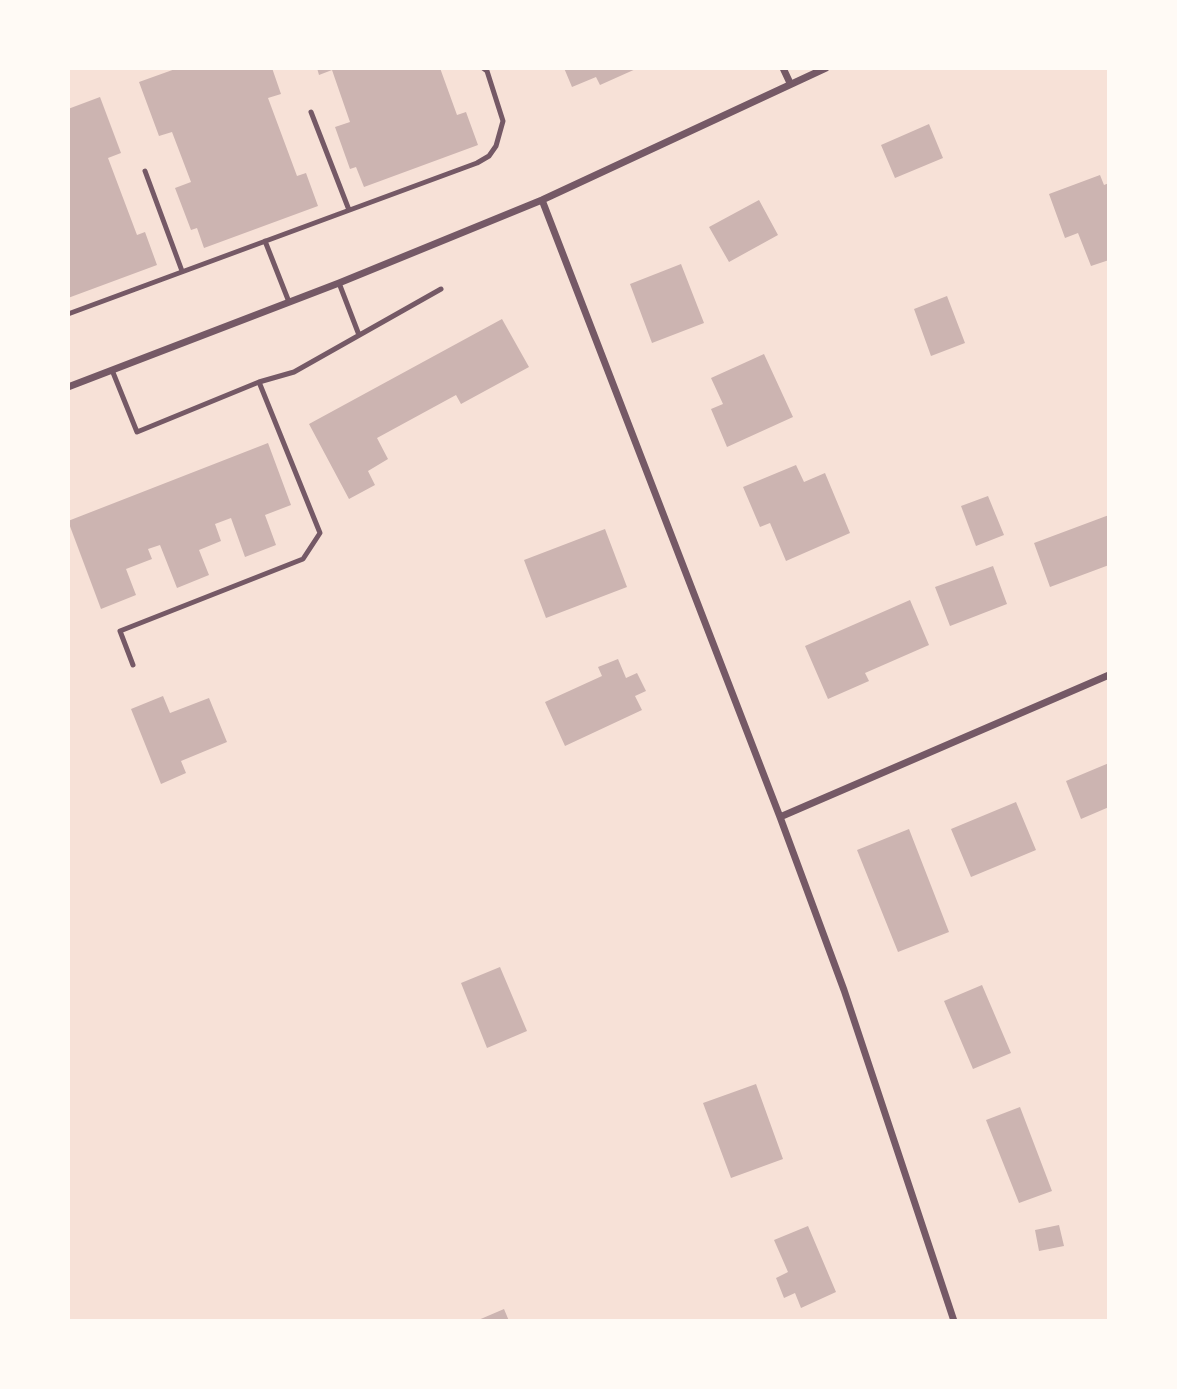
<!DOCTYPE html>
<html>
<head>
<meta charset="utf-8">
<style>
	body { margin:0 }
	#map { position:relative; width:1177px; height:1389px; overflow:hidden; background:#f7e1d7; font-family:Roboto,sans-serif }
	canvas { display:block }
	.frame { position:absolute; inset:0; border:70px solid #fffaf5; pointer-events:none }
</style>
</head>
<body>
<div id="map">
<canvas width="1177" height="1389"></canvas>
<div class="frame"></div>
</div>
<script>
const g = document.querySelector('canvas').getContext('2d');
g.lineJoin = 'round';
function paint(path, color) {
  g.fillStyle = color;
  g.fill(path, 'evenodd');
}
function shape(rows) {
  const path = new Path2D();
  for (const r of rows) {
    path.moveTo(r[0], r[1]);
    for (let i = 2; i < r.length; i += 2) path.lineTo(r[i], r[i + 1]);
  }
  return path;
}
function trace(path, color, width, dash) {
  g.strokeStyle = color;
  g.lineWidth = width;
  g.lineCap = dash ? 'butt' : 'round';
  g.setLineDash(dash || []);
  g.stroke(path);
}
const building = shape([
	[178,68,272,68,281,94,268,98,297,176,306,173,318,206,204,248,197,228,191,230,175,188,191,182,172,132,159,136,139,82],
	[317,68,440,68,457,115,466,112,478,145,364,187,356,167,350,169,335,127,350,122,332,70,319,75],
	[564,68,638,68,600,85,596,77,572,87],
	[100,97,121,153,108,158,137,235,145,232,157,265,68,298,68,109],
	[929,124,943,158,895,178,881,145],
	[1100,175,1104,185,1109,183,1109,260,1091,266,1078,233,1065,238,1049,194],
	[759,200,778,235,729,262,709,227],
	[681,264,704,323,652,343,630,284],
	[947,296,965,343,931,356,914,309],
	[502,319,529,367,461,404,456,395,377,438,388,459,368,471,375,485,349,499,309,424],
	[764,354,793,417,727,447,711,409,723,404,711,378],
	[268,443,291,505,265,515,276,545,245,557,231,518,215,524,221,541,199,550,209,575,177,588,160,545,148,549,152,559,126,569,136,595,101,609,68,521],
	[796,465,804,482,825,473,850,533,786,561,770,523,760,527,743,487],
	[988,496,1004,535,976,546,961,506],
	[1109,515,1109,565,1050,587,1034,543],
	[605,529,627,587,546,618,524,560],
	[993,566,1007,604,950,626,935,587],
	[910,600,929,645,865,673,869,681,828,699,805,646],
	[618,659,626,678,637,673,646,691,635,696,642,710,565,746,545,702,602,676,598,667],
	[163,696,170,713,209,698,227,742,181,761,186,773,161,784,131,709],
	[1109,763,1109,807,1081,819,1066,781],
	[1016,802,1036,850,971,877,951,829],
	[909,829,949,932,898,952,857,850],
	[500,967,527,1031,487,1048,461,983],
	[982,985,1011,1053,973,1069,944,1001],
	[756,1084,783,1159,731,1178,703,1103],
	[1020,1107,1052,1191,1019,1203,986,1120],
	[1059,1225,1064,1246,1039,1251,1035,1230],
	[808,1226,836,1292,801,1308,795,1293,784,1298,776,1278,788,1272,774,1240],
	[504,1309,509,1321,476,1321]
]);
const service = shape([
	[311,112,349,210],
	[145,171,182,271],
	[265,241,289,302],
	[339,283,359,335],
	[68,314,477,163,489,156,496,146,503,121,487,71,483,68],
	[112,370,137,432,259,382,294,372,441,289],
	[133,665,120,631,303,559,320,533,259,382]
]);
const minor = shape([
	[783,68,790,83],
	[542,200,780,817,844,990,954,1321],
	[68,387,339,283,542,200,826,68],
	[780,817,1109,675]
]);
paint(building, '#ccb4b1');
trace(service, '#755966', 5);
trace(minor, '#755966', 7);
</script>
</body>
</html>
